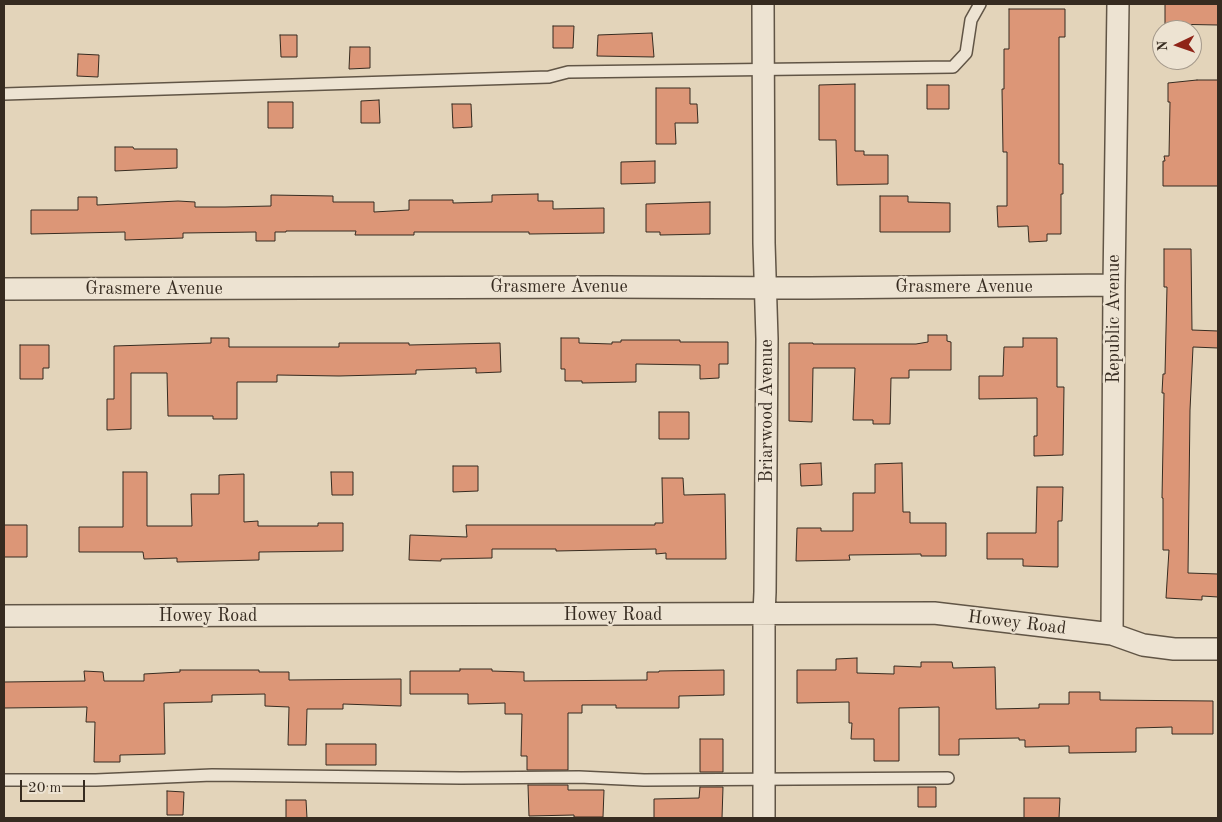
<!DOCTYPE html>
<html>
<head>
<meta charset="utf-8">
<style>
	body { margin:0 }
	#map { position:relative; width:1222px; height:822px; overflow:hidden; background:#e3d4ba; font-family:"Old Standard TT",serif }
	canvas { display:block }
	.frame { position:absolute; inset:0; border:5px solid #362b20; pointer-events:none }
	.north { position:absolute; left:1152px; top:20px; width:50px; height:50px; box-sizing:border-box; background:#ede3d2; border:1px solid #a4998b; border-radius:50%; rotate:267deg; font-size:14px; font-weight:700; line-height:20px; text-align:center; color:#362b20 }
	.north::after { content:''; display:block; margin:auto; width:18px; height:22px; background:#8f2418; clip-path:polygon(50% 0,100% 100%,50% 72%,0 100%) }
	.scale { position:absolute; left:20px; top:780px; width:65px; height:22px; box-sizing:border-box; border:2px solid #362b20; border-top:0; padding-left:6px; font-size:15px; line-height:18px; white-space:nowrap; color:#362b20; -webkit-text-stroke:4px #ede3d2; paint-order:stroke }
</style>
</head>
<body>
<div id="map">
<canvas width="1222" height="822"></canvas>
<div class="frame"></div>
<div class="north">N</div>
<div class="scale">20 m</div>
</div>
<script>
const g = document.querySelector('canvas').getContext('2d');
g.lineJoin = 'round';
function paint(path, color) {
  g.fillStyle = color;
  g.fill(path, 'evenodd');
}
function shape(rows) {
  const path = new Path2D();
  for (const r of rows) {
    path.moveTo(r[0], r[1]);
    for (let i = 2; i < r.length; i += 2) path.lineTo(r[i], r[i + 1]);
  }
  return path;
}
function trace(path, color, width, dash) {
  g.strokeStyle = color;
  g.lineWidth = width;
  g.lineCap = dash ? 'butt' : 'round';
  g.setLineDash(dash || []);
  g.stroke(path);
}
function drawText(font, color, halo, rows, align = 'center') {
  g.font = font + ' "Old Standard TT",serif';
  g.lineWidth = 4.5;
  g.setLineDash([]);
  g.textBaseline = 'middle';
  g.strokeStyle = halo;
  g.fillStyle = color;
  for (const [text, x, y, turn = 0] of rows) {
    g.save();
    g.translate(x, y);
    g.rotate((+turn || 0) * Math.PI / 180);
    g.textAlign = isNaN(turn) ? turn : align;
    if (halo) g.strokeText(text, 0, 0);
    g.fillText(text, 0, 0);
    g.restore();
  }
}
const building = shape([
	[1165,4,1218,4,1218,25,1165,24,1165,4],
	[1009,9,1065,9,1065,37,1059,37,1059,164,1063,164,1063,194,1061,194,1061,234,1047,234,1047,241,1029,242,1028,226,998,227,997,206,1007,206,1007,152,1003,152,1002,89,1004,89,1004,49,1009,49,1009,9],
	[553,26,574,26,573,48,553,48,553,26],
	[652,33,654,57,597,56,598,35,652,33],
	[280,35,297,35,297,57,281,57,280,35],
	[350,47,370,47,370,68,349,69,350,47],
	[78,54,99,55,98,77,77,76,78,54],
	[1197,80,1218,80,1218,186,1163,186,1163,161,1165,161,1164,156,1169,156,1170,102,1168,102,1168,83,1197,80],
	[855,84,855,151,864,151,864,155,888,155,888,184,837,185,836,140,819,140,819,85,855,84],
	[927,85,949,85,949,109,927,109,927,85],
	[656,88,690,88,690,104,697,104,698,123,675,123,676,144,656,144,656,88],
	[379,100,380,123,361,123,361,101,379,100],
	[268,102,293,102,293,128,268,128,268,102],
	[452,104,471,104,472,127,453,128,452,104],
	[115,147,133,147,134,149,177,149,177,168,115,171,115,147],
	[655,161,655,183,621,184,621,162,655,161],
	[538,194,538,201,553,201,553,209,604,208,604,233,529,234,529,232,414,232,414,235,355,235,356,231,286,231,286,232,275,232,275,241,256,241,256,232,183,233,183,238,125,240,125,232,31,234,31,210,78,210,78,197,97,197,97,205,178,201,195,202,195,207,225,207,271,206,271,195,333,196,333,202,374,202,374,212,409,210,409,200,453,200,453,203,492,202,492,195,538,194],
	[880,196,908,196,908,202,950,203,950,232,880,232,880,196],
	[710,202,710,234,660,235,660,232,646,232,646,204,710,202],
	[1164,249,1191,249,1192,330,1218,331,1218,348,1193,347,1190,410,1188,573,1218,574,1218,597,1202,596,1202,600,1166,598,1169,550,1163,550,1163,498,1162,498,1164,393,1162,393,1163,374,1165,374,1167,287,1164,287,1164,249],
	[928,335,947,335,947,341,951,342,951,370,909,370,909,378,891,378,890,424,873,424,873,420,853,420,855,368,813,368,812,422,789,421,789,343,813,343,813,344,916,344,928,342,928,335],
	[211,338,229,338,229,347,339,347,339,343,409,343,409,345,500,343,501,372,476,373,476,368,416,370,416,374,339,376,277,375,277,382,237,382,237,419,213,419,213,416,168,416,167,373,131,373,131,429,107,430,107,399,114,399,114,346,211,343,211,338],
	[561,338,579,338,579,343,612,344,612,342,621,342,621,340,680,340,680,342,728,342,728,364,719,364,719,378,700,379,700,365,636,364,636,382,582,383,582,381,565,381,565,369,561,369,561,338],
	[1023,338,1057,338,1057,387,1064,387,1063,455,1034,456,1034,436,1037,436,1037,398,979,399,979,376,1003,376,1004,347,1023,347,1023,338],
	[20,345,49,345,49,368,43,368,43,379,20,379,20,345],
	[659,412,689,412,689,439,659,439,659,412],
	[821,463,822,485,801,486,800,464,821,463],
	[902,463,903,512,910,512,910,523,946,523,946,556,921,556,921,554,849,555,850,560,796,561,797,528,821,528,821,531,853,531,853,493,875,493,875,464,902,463],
	[453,466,478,466,478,491,453,492,453,466],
	[123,472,147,472,147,526,192,526,191,494,219,494,219,475,244,474,244,522,258,521,258,526,318,526,318,523,343,523,343,551,259,552,259,560,177,562,177,558,144,559,143,552,79,552,79,527,123,527,123,472],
	[331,472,353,472,353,495,332,495,331,472],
	[662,478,683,478,684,495,725,494,726,559,666,559,666,553,656,554,656,549,556,551,556,549,492,549,492,558,441,559,441,561,409,560,410,535,467,537,466,525,655,525,655,523,663,523,662,478],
	[1037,487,1063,487,1062,521,1058,521,1058,567,1023,566,1023,559,987,559,987,533,1036,533,1037,487],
	[4,525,27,525,27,557,4,557,4,525],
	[857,658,857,673,894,674,894,666,921,667,921,662,952,662,953,668,995,667,996,709,1039,708,1039,704,1069,704,1069,692,1100,692,1100,700,1213,701,1213,734,1172,734,1172,727,1136,728,1136,752,1069,753,1069,746,1025,747,1025,740,1019,740,1019,738,959,739,959,755,939,755,939,707,899,708,899,761,874,761,874,739,851,739,852,723,849,723,849,702,797,703,797,670,836,670,836,659,857,658],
	[460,669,492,669,492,671,524,672,524,681,647,680,647,672,659,672,659,671,724,670,724,695,679,696,679,708,616,708,616,705,582,705,582,713,568,713,568,770,527,770,527,756,521,756,522,714,505,714,505,703,468,704,468,694,410,694,410,671,460,671,460,669],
	[180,670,259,670,259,672,289,672,289,680,401,679,401,706,343,704,343,709,307,709,306,745,288,745,289,707,265,706,265,694,212,695,212,702,164,703,165,754,120,755,120,762,94,762,95,722,86,722,87,707,4,708,4,682,85,681,84,671,103,672,104,681,144,681,144,674,180,672,180,670],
	[700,739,723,739,723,772,700,772,700,739],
	[326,744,376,744,376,765,326,765,326,744],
	[528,785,568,785,568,790,604,790,603,817,574,817,574,815,529,816,528,785],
	[700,787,723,787,722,818,654,818,654,799,699,798,700,787],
	[918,787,936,787,936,807,918,807,918,787],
	[167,791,184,792,183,815,167,815,167,791],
	[1024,798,1060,798,1059,818,1024,818,1024,798],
	[286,800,306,800,307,818,286,818,286,800]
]);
const service = shape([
	[4,94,549,77,568,72,953,67,966,53,971,20,980,4],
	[4,780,96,780,212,775,461,778,579,777,644,780,948,778]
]);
const minor = shape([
	[763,4,764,243,767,339,765,592,764,614,764,818],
	[4,289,606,287,810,288,1114,285],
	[4,616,934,613,1112,634,1143,645,1174,649,1218,649],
	[1112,634,1114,285,1118,4]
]);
const streetNames = [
	["Grasmere Avenue",559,287],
	["Grasmere Avenue",964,287],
	["Grasmere Avenue",154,289],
	["Republic Avenue",1114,319,-90],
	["Briarwood Avenue",767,411,-90],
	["Howey Road",613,615],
	["Howey Road",208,616],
	["Howey Road",1017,623,7]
];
paint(building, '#dc9677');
trace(building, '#362b20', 1);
trace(service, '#615546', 14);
trace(minor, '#615546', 24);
trace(service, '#ede3d2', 11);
trace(minor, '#ede3d2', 21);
drawText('18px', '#362b20', '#ede3d2', streetNames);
</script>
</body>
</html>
